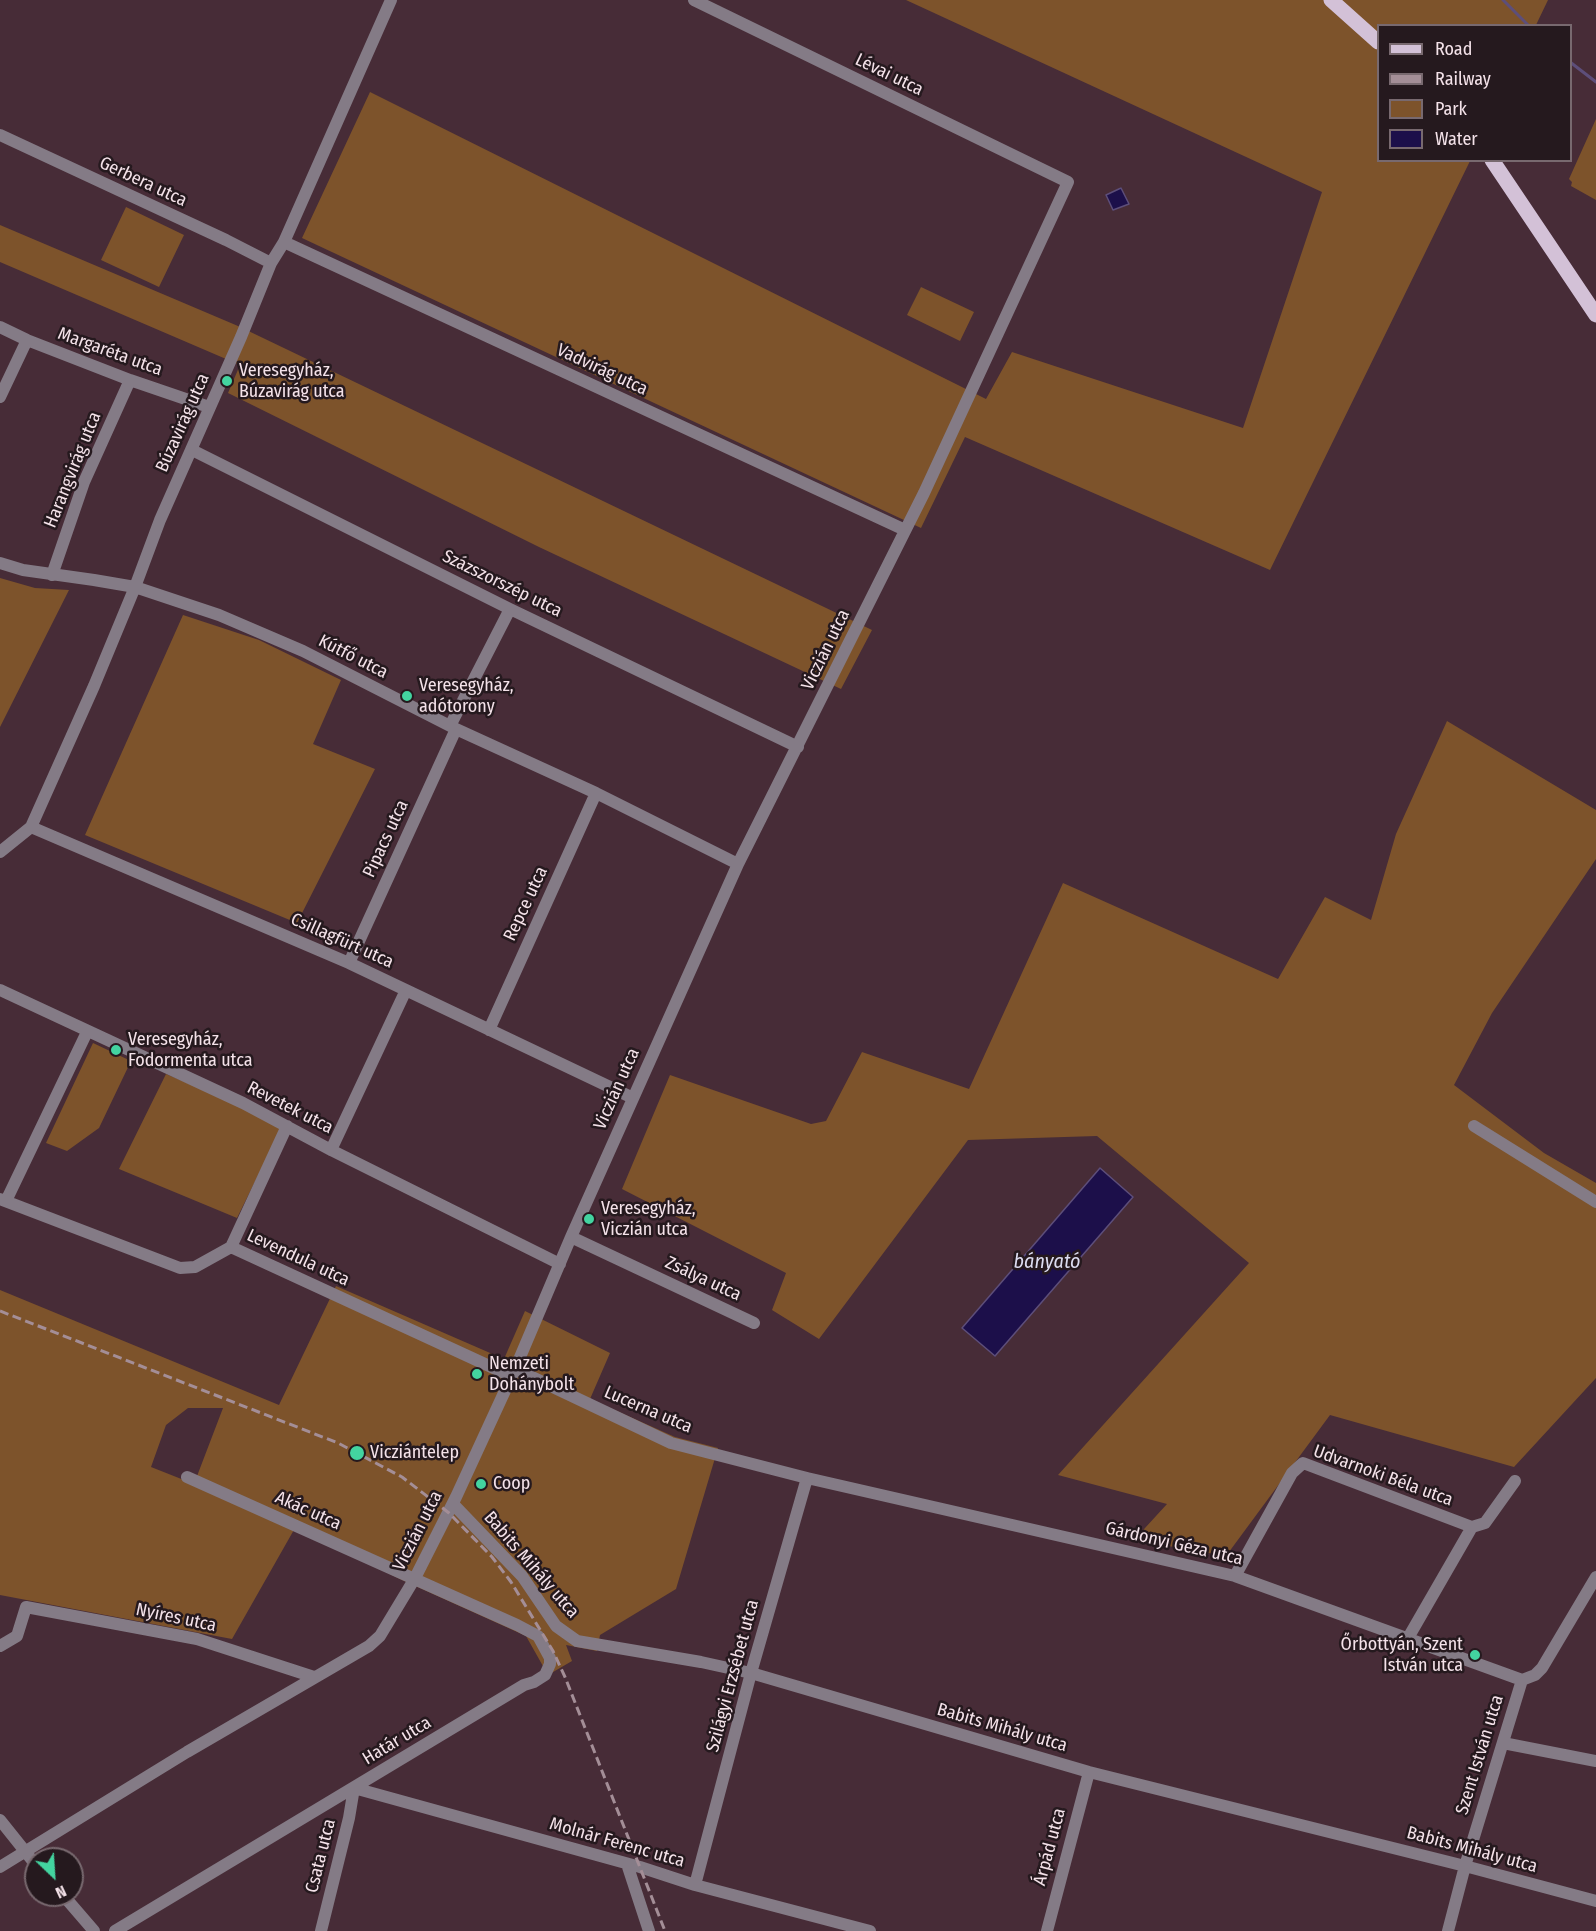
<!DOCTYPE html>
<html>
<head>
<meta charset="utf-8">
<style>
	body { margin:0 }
	#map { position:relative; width:1596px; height:1931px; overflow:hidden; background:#472c37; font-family:"Fira Sans Condensed",sans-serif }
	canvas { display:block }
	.legend { position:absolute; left:1377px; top:24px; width:195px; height:138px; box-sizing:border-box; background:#25191e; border:2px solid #78696f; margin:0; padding:8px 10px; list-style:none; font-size:18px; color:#f4e2e9 }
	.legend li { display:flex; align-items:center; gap:12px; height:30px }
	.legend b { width:30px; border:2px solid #78696f }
	.north { position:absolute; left:24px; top:1847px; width:60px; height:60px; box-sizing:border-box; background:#25191e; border:2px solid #78696f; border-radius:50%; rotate:155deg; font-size:16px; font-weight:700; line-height:24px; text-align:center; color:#f4e2e9 }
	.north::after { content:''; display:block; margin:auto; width:21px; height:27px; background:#43d4a0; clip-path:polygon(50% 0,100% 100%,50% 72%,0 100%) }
</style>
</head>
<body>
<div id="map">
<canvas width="1596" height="1931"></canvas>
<ul class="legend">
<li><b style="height:8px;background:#d3c1d7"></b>Road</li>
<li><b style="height:8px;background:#a48e97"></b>Railway</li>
<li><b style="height:16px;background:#7d532b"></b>Park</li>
<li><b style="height:16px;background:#1c0f4a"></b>Water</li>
</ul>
<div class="north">N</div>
</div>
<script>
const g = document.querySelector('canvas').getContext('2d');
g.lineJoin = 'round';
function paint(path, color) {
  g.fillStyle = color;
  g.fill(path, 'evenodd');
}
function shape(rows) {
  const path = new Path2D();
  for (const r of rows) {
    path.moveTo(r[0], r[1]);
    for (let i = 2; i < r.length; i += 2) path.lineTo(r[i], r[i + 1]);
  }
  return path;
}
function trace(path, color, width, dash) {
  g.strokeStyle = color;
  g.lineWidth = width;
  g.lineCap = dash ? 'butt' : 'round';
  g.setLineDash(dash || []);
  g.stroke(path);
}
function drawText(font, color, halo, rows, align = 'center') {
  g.font = font + ' "Fira Sans Condensed",sans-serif';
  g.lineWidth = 5;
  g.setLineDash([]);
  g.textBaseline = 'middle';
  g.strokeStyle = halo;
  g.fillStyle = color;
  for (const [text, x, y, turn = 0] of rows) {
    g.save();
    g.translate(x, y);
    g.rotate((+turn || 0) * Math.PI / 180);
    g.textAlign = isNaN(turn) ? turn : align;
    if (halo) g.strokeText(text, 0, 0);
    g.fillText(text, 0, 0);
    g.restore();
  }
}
const green = shape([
	[906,0,1548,0,1536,25,1378,26,1378,160,1470,161,1270,570,965,437,921,528,302,238,370,92,986,399,1012,352,1243,428,1322,192],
	[1596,119,1596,200,1571,186,1572,182,1569,179],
	[126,207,184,235,159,287,101,260],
	[0,225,238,326,872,630,841,689,539,547,228,393,240,365,0,262],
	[921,287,974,312,960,341,907,315],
	[0,578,35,588,69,590,0,727],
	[183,615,259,640,341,680,313,744,375,769,297,923,85,835],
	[1447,721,1596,810,1596,859,1492,1013,1454,1085,1544,1153,1596,1183,1596,1378,1514,1467,1330,1415,1226,1556,1134,1540,1167,1504,1058,1475,1249,1263,1097,1136,968,1140,819,1339,772,1310,786,1273,622,1189,670,1075,811,1124,826,1121,862,1052,969,1089,1063,883,1278,979,1325,897,1371,920,1396,834],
	[93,1043,131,1061,99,1128,67,1151,46,1143],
	[166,1074,239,1105,281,1129,237,1218,119,1169],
	[336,1286,504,1359,525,1311,610,1353,590,1399,675,1437,718,1448,676,1589,600,1635,597,1651,566,1645,572,1661,548,1675,526,1636,402,1580,295,1528,232,1639,0,1595,0,1290,279,1405],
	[188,1408,223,1408,194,1484,151,1467,166,1425]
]);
const water = shape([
	[1121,188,1129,204,1113,210,1106,195,1121,188],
	[1100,1168,1133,1197,995,1356,962,1328,1100,1168]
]);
const stream = shape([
	[1503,0,1529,26],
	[1570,62,1596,82]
]);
const minor = shape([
	[0,135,226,240,271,263],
	[284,242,905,530],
	[0,327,27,340,130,380,209,407],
	[0,397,27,340],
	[192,450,510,609,798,747],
	[0,563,23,570,94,580,135,587,219,615,303,651,456,729,596,793,738,864],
	[52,575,84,482,130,380],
	[450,726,510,609],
	[31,827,349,963,633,1098],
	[0,852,31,827,94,686,135,587,160,520,241,337,271,263,284,242,391,0],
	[349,963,456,729],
	[0,990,243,1103,331,1150,560,1264],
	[489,1030,596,793],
	[1474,1126,1596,1202],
	[331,1150,406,990],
	[0,1199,180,1268,195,1267,231,1247,511,1376],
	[6,1201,87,1032],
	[571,1237,754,1323],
	[231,1247,287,1126],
	[515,1369,671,1443,807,1478,1235,1576,1522,1680],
	[453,1504,522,1576,556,1626,577,1641,701,1662,751,1673,1089,1772,1465,1866,1596,1901],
	[1472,1527,1485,1523,1515,1481],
	[1235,1576,1292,1473,1303,1463,1472,1527,1408,1638],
	[0,1646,17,1636,26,1607,197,1639,314,1677],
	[1522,1680,1535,1675,1542,1668,1596,1577],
	[1503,1743,1596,1761],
	[0,1820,36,1865],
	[627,1864,649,1931],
	[0,1867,187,1752,369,1646,380,1636,415,1578,456,1497,515,1369,571,1237,738,864,924,493,1068,182,694,0],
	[695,1885,751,1673,807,1478],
	[63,1895,94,1931],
	[115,1931,524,1685,534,1682,545,1675,550,1664,550,1658,538,1636,517,1625,187,1477],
	[321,1931,349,1818,354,1788,640,1867,695,1885,870,1931],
	[1047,1931,1089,1772],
	[1448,1931,1465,1866,1522,1680]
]);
const major = shape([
	[1331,0,1378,42],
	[1492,160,1596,315]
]);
const rail = shape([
	[0,1311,338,1443,402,1477,449,1513,492,1557,511,1582,553,1651,565,1677,665,1931]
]);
const markers = [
	[227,381,6,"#43d4a0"],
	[407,696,6,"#43d4a0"],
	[116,1050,6,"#43d4a0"],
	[589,1219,6,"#43d4a0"],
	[477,1374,6,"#43d4a0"],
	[357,1453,8,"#43d4a0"],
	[481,1484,6,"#43d4a0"],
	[1475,1655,6,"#43d4a0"]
];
const streetNames = [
	["Lévai utca",889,75,26],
	["Gerbera utca",143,182,25],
	["Margaréta utca",110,352,20],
	["Vadvirág utca",602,370,25],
	["Búzavirág utca",183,423,-66],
	["Harangvirág utca",73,470,-68],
	["Százszorszép utca",502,584,26],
	["Viczián utca",826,650,-64],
	["Kútfő utca",353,657,27],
	["Pipacs utca",386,839,-65],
	["Repce utca",526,904,-65],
	["Csillagfürt utca",342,941,24],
	["Viczián utca",617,1089,-66],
	["Revetek utca",290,1108,27],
	["Levendula utca",298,1258,25],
	["Zsálya utca",703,1279,25],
	["Lucerna utca",648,1410,23],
	["Udvarnoki Béla utca",1383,1476,20],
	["Akác utca",308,1511,24],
	["Viczián utca",418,1531,-63],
	["Gárdonyi Géza utca",1174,1544,13],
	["Babits Mihály utca",531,1565,49],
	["Nyíres utca",176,1618,12],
	["Szilágyi Erzsébet utca",733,1676,-75],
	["Babits Mihály utca",1002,1728,16],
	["Határ utca",397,1741,-31],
	["Szent István utca",1480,1755,-73],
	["Molnár Ferenc utca",617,1843,16],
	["Árpád utca",1050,1847,-75],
	["Babits Mihály utca",1472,1850,15],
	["Csata utca",321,1856,-76]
];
const poiNames = [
	["Veresegyház,",239,371],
	["Búzavirág utca",239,392],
	["Veresegyház,",419,686],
	["adótorony",419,707],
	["Veresegyház,",128,1040],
	["Fodormenta utca",128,1061],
	["Veresegyház,",601,1209],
	["Viczián utca",601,1230],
	["Nemzeti",489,1364],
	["Dohánybolt",489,1385],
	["Vicziántelep",370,1453],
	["Coop",493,1484],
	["Őrbottyán, Szent",1463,1645,"right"],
	["István utca",1463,1666,"right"]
];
const waterNames = [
	["bányató",1047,1262]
];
paint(green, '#7d532b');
paint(water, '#1c0f4a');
trace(water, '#5d4e7a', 1.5);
trace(stream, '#5d4e7a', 3);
trace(minor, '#847b86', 12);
trace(major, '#d3c1d7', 15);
trace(rail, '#a48e97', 3, [9, 4.5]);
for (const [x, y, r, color] of markers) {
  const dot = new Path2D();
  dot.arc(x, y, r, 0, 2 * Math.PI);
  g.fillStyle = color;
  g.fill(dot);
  trace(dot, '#25191e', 2);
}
drawText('18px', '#f4e2e9', '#25191e', streetNames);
drawText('18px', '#f4e2e9', '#25191e', poiNames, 'left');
drawText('italic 20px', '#dcdcf0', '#25191e', waterNames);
</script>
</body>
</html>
